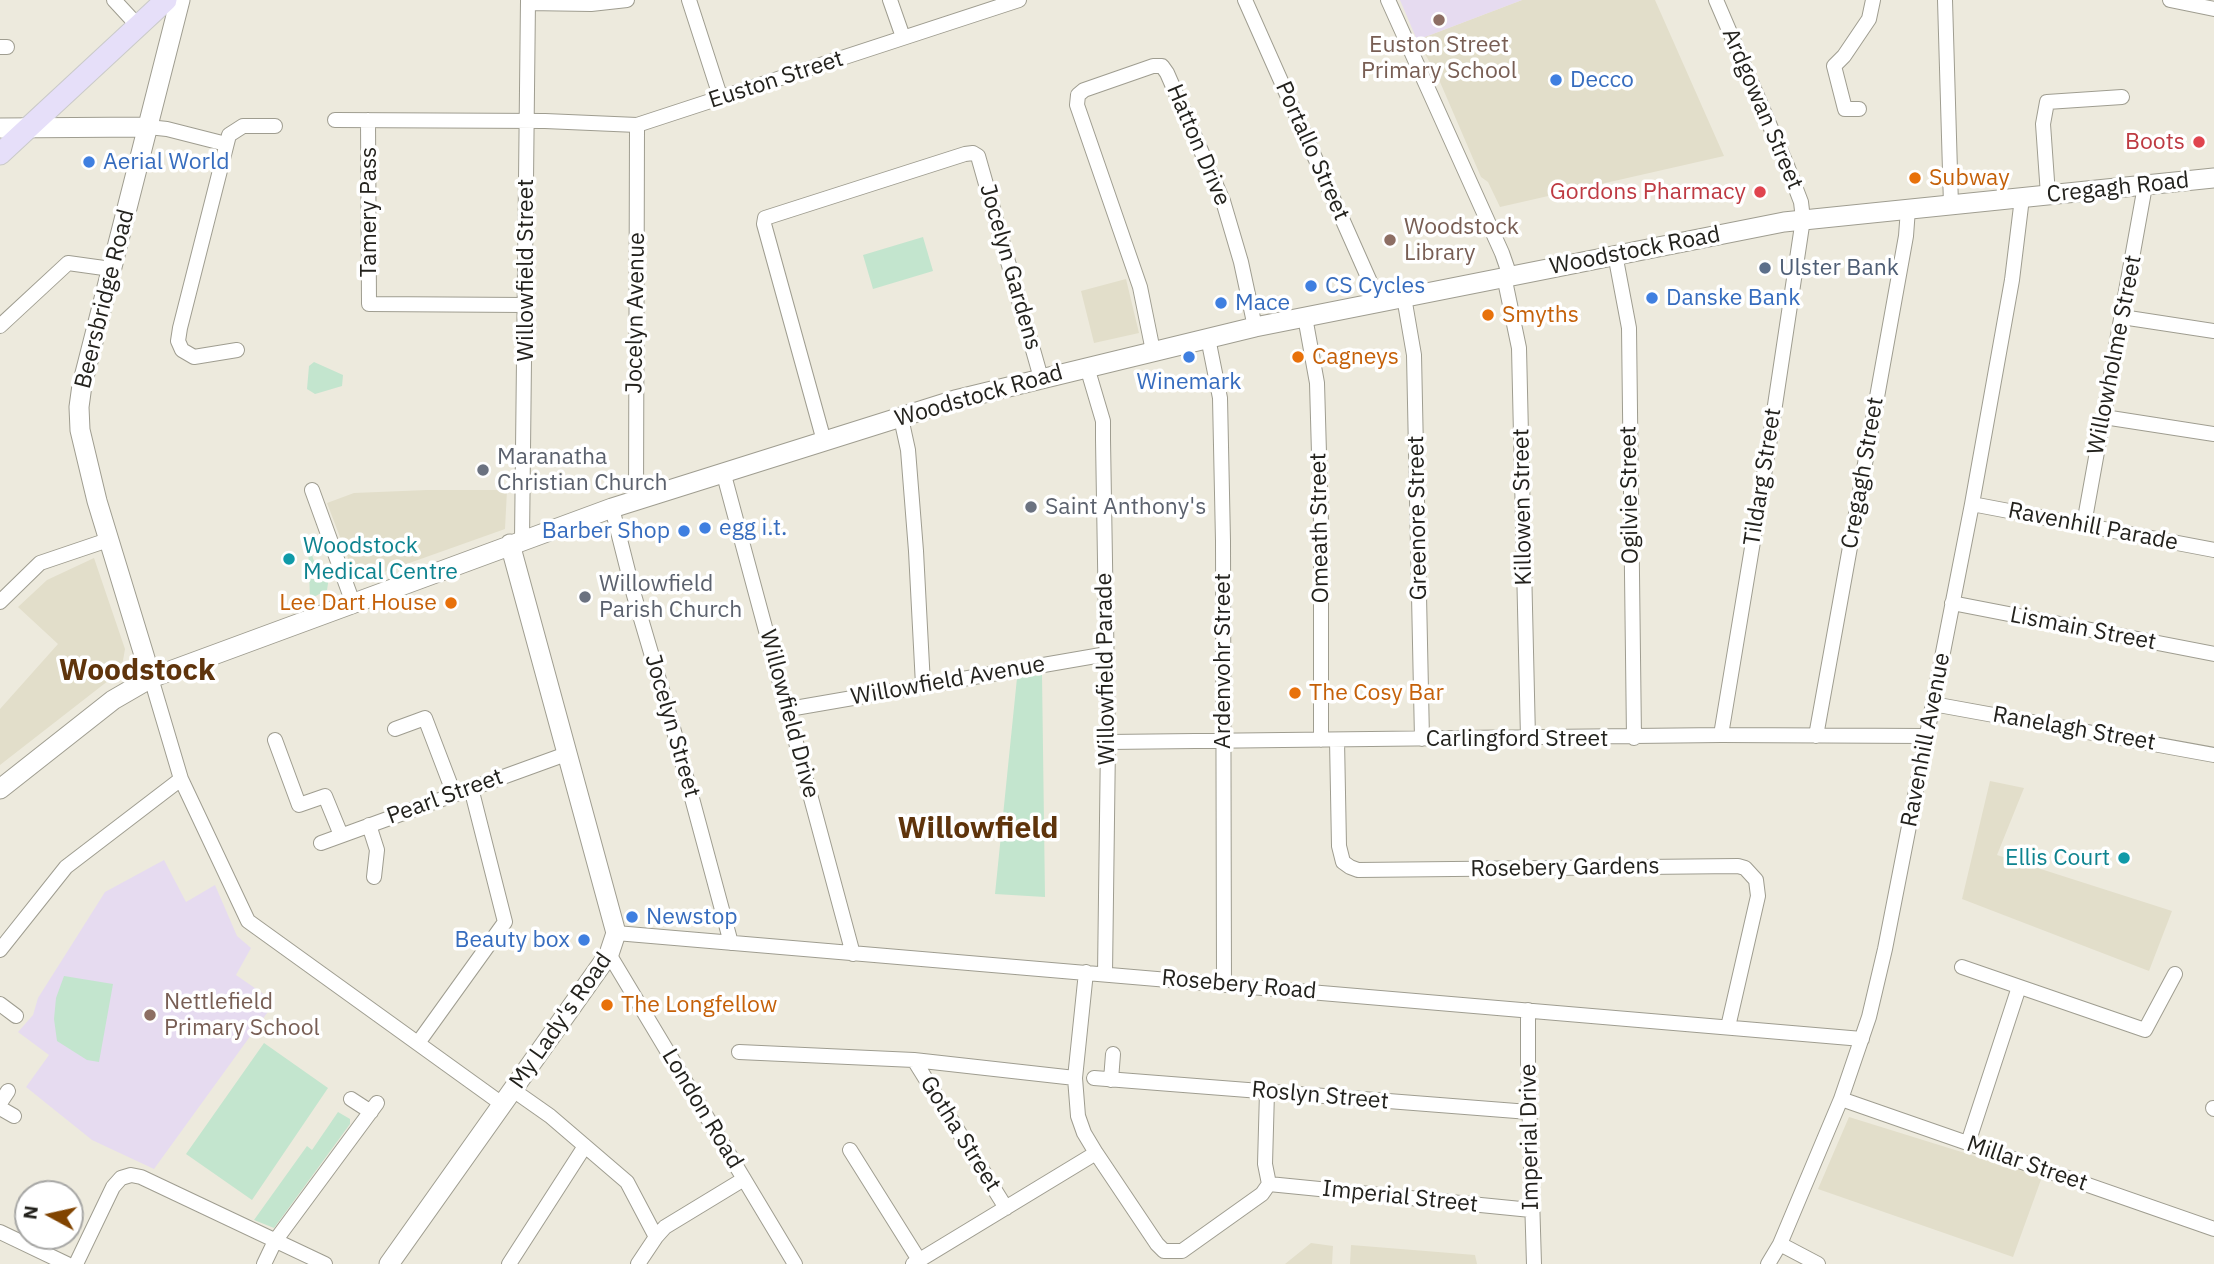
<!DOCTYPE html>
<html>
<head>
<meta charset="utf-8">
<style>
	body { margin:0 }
	#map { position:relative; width:2214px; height:1264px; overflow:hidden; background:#edeadd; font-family:"IBM Plex Sans",sans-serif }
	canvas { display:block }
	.north { position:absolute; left:14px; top:1180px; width:70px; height:70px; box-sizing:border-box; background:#fff; border:2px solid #a7a7a5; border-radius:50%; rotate:278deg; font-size:19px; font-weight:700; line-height:28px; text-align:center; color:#23221d }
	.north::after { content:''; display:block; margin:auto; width:24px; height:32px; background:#814400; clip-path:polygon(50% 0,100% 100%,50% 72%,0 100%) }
</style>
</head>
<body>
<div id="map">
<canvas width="2214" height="1264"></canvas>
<div class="north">N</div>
</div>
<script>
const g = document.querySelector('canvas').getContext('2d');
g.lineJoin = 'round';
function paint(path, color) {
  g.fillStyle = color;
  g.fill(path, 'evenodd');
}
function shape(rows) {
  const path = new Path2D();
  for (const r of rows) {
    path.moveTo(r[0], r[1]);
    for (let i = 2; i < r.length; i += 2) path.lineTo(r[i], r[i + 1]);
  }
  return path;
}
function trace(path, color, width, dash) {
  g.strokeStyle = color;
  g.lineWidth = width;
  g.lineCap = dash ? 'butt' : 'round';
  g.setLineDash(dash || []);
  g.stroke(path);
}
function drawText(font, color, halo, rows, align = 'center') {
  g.font = font + ' "IBM Plex Sans",sans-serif';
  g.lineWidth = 7;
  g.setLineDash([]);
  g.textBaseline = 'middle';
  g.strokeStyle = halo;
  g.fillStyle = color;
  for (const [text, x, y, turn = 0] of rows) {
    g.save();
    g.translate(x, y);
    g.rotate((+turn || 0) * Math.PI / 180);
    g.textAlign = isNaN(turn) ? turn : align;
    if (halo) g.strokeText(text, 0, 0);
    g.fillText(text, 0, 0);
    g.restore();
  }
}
const built = shape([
	[1522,0,1655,0,1724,156,1500,207,1488,182,1481,177,1437,75,1417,40],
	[1126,279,1139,333,1094,343,1081,291],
	[427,490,507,490,505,529,370,577,353,571,327,503,354,493],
	[94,558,125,649,122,666,113,677,0,765,0,709,58,644,18,607,47,580],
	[1990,781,2024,788,1997,855,2172,911,2149,971,1962,899],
	[1849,1117,2042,1177,2013,1257,1818,1189],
	[1311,1243,1333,1246,1332,1264,1285,1264],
	[1351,1245,1475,1255,1477,1264,1350,1264]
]);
const education = shape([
	[1400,0,1522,0,1417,40],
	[164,860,186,902,215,885,237,936,251,948,236,975,275,1002,154,1169,92,1140,26,1087,49,1055,18,1032,33,1015,38,998,105,892]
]);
const green = shape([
	[923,237,933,271,873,289,863,255],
	[314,362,343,375,342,386,315,394,307,389,309,366],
	[308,543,318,573,329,577,327,590,310,599],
	[1042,675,1045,897,995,894,1017,678],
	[64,976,113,984,99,1062,87,1060,57,1041,54,1019,56,998],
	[264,1043,328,1088,252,1200,186,1154],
	[338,1112,350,1119,350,1124,274,1228,254,1220,307,1146,312,1150]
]);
const street = shape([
	[114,0,138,26],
	[689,0,721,99],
	[890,0,903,37],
	[1245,0,1379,302],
	[1388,0,1502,253,1510,276],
	[1716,0,1788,168,1801,202,1803,219,1769,445,1721,735],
	[1945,0,1951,205],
	[2170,0,2214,9],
	[528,3,591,4,627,0],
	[0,47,7,47],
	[1859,109,1845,109,1834,66,1844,56,1869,19,1873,0],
	[335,120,545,121,637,125,1019,0],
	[368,120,369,304,525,305],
	[148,127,167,129,226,144],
	[2048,195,2043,124,2047,102,2122,97],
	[1615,254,1629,328,1634,738],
	[1504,276,1519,348,1528,738],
	[1404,297,1414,355,1422,739],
	[1305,317,1317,383,1321,524,1321,740],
	[2122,317,2214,331],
	[0,326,68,263,111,269],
	[1208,338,1220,398,1223,541,1224,984],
	[237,350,194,357,182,350,178,341,180,328,229,135,243,126,275,126],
	[1153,351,1140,287,1077,105,1078,95,1084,90,1153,66,1162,66,1167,73,1223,201,1241,262,1255,327],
	[1087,367,1103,421,1103,440,1108,742,1105,974],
	[2104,417,2214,434],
	[901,418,908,450,916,551,923,685],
	[824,441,764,224,765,218,965,154,973,153,978,156,1041,378],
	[724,475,853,954],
	[312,490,353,603],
	[636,500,637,125],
	[1972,504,2214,550],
	[612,508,634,595,672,724,731,943],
	[2084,524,2145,186],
	[522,540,528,0],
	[0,602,40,563,108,540],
	[1952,603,2214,654],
	[151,678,181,779,248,921,502,1104],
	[1933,704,2214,755],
	[789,709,1107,654],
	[395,729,425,718,454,794],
	[1816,736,1906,236,1908,209],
	[275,740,299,805,325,796,341,835],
	[1337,740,1339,846,1343,862,1350,867,1358,870,1738,866,1745,868,1756,880,1758,896,1728,1027],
	[1108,742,1721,735,1927,736],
	[369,825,377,850,374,877],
	[321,843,569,753],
	[616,933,1862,1039],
	[0,950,66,867,181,779],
	[609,954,795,1264],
	[1962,967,2145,1030,2175,974],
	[1086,972,1075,1078,1078,1116,1084,1133,1096,1153,1157,1244,1164,1251,1182,1251,1262,1194,1269,1184,1531,1210],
	[0,1004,16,1016],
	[1528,1010,1528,1062,1534,1264],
	[418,1043,505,922,471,788],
	[739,1052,914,1060,1075,1078],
	[914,1060,1006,1208],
	[1094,1078,1529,1112],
	[1111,1080,1113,1054],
	[513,1090,550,1116,627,1182,656,1237],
	[1267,1092,1265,1164,1269,1184],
	[351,1099,371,1112],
	[1841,1099,2214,1229],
	[0,1103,8,1091],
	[0,1108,14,1116],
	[2213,1108,2214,1109],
	[1968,1143,2019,987],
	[850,1150,919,1260],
	[0,1232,67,1264],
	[1780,1244,1818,1264],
	[76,1264,113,1187,121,1178,131,1175,141,1177,325,1264],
	[264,1264,275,1241,377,1103],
	[509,1264,585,1146],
	[638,1264,656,1237,665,1227,744,1179],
	[913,1264,1096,1153],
	[1768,1264,1780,1244,1841,1099,1869,1017,1885,949,1972,504,2012,280,2022,198]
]);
const secondary = shape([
	[0,128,148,127],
	[151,678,97,501,80,430,79,407,82,385,180,0],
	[0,789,113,700,151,678,612,508,955,400,1255,327,1784,222,2214,178],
	[389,1264,609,954,616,933,510,544]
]);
const primary = shape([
	[0,154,166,0]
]);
const markers = [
	[1439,20,7,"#8d6e63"],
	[1556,80,7,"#3f7fe0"],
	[2199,142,7,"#e0444e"],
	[89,162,7,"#3f7fe0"],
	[1915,178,7,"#e8710a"],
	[1760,192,7,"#e0444e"],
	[1390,240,7,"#8d6e63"],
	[1765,268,7,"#5c6f8a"],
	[1311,286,7,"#3f7fe0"],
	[1652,298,7,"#3f7fe0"],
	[1221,303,7,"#3f7fe0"],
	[1488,315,7,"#e8710a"],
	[1189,357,7,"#3f7fe0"],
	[1298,357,7,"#e8710a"],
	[483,470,7,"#6b7280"],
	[1031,507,7,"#6b7280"],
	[705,528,7,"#3f7fe0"],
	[684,531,7,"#3f7fe0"],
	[289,559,7,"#0f9aa8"],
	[585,597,7,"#6b7280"],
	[451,603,7,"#e8710a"],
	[1295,693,7,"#e8710a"],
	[2124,858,7,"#0f9aa8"],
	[632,917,7,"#3f7fe0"],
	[584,940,7,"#3f7fe0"],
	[607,1005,7,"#e8710a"],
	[150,1015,7,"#8d6e63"]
];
const educationNames = [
	["Euston Street",1439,45,"center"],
	["Primary School",1439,71,"center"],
	["Woodstock",1404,227],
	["Library",1404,253],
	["Nettlefield",164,1002],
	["Primary School",164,1028]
];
const streetNames = [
	["Euston Street",776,80,-18],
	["Ardgowan Street",1762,109,67],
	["Hatton Drive",1198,145,67],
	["Portallo Street",1312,151,66],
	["Cregagh Road",2118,188,-6],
	["Tamery Pass",369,212,-90],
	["Woodstock Road",1635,251,-11],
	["Jocelyn Gardens",1010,267,74],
	["Willowfield Street",526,270,-90],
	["Beersbridge Road",105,299,-76],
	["Jocelyn Avenue",636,313,-89],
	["Willowholme Street",2115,355,-79],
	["Woodstock Road",979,396,-16],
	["Cregagh Street",1863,473,-80],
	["Tildarg Street",1763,477,-81],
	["Ogilvie Street",1630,495,-91],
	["Killowen Street",1523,507,-91],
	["Greenore Street",1418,518,-91],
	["Ravenhill Parade",2093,527,11],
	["Omeath Street",1320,528,-91],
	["Lismain Street",2083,629,11],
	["Ardenvohr Street",1223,661,-90],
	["Willowfield Parade",1106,669,-91],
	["Willowfield Avenue",948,681,-10],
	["Willowfield Drive",789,714,75],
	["Jocelyn Street",672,726,74],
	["Ranelagh Street",2074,729,10],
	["Carlingford Street",1517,739],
	["Ravenhill Avenue",1926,740,-79],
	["Pearl Street",445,797,-20],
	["Rosebery Gardens",1565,868,-1],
	["Rosebery Road",1239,985,5],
	["My Lady's Road",561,1021,-55],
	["Roslyn Street",1320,1096,5],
	["London Road",702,1109,59],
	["Gotha Street",960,1134,58],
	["Imperial Drive",1530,1137,-91],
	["Millar Street",2027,1164,19],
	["Imperial Street",1400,1197,6]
];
const shopNames = [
	["Decco",1570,80],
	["Aerial World",103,162],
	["CS Cycles",1325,286],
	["Danske Bank",1666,298],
	["Mace",1235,303],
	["Winemark",1189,382,"center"],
	["egg i.t.",719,528],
	["Barber Shop",670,531,"right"],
	["Newstop",646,917],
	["Beauty box",570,940,"right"]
];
const healthNames = [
	["Boots",2185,142],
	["Gordons Pharmacy",1746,192]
];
const foodNames = [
	["Subway",1929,178],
	["Smyths",1502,315],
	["Cagneys",1312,357],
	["Lee Dart House",437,603,"right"],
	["The Cosy Bar",1309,693],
	["The Longfellow",621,1005]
];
const serviceNames = [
	["Ulster Bank",1779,268]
];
const worshipNames = [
	["Maranatha",497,457],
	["Christian Church",497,483],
	["Saint Anthony's",1045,507],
	["Willowfield",599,584],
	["Parish Church",599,610]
];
const cultureNames = [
	["Woodstock",303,546],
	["Medical Centre",303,572],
	["Ellis Court",2110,858,"right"]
];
const districtNames = [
	["Woodstock",137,671],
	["Willowfield",978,829]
];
paint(built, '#e2deca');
paint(education, '#e6dbf0');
paint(green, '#c3e5ce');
trace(street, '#9f9d90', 16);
trace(secondary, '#9f9d90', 21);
trace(primary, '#cacac9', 23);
trace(street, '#fff', 14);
trace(secondary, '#fff', 19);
trace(primary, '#e6dff9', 21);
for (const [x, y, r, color] of markers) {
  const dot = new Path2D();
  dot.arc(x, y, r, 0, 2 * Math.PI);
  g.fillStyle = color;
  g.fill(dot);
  trace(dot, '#fff', 2.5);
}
drawText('23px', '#785e54', '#fff', educationNames, 'left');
drawText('23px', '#23221d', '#fff', streetNames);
drawText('23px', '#366cbe', '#fff', shopNames, 'left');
drawText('23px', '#be3a42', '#fff', healthNames, 'right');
drawText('23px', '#c56008', '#fff', foodNames, 'left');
drawText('23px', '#4e5e75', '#fff', serviceNames, 'left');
drawText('23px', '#5b616d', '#fff', worshipNames, 'left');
drawText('23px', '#0d838f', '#fff', cultureNames, 'left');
drawText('bold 30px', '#5f340c', '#fff', districtNames);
</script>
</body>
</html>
